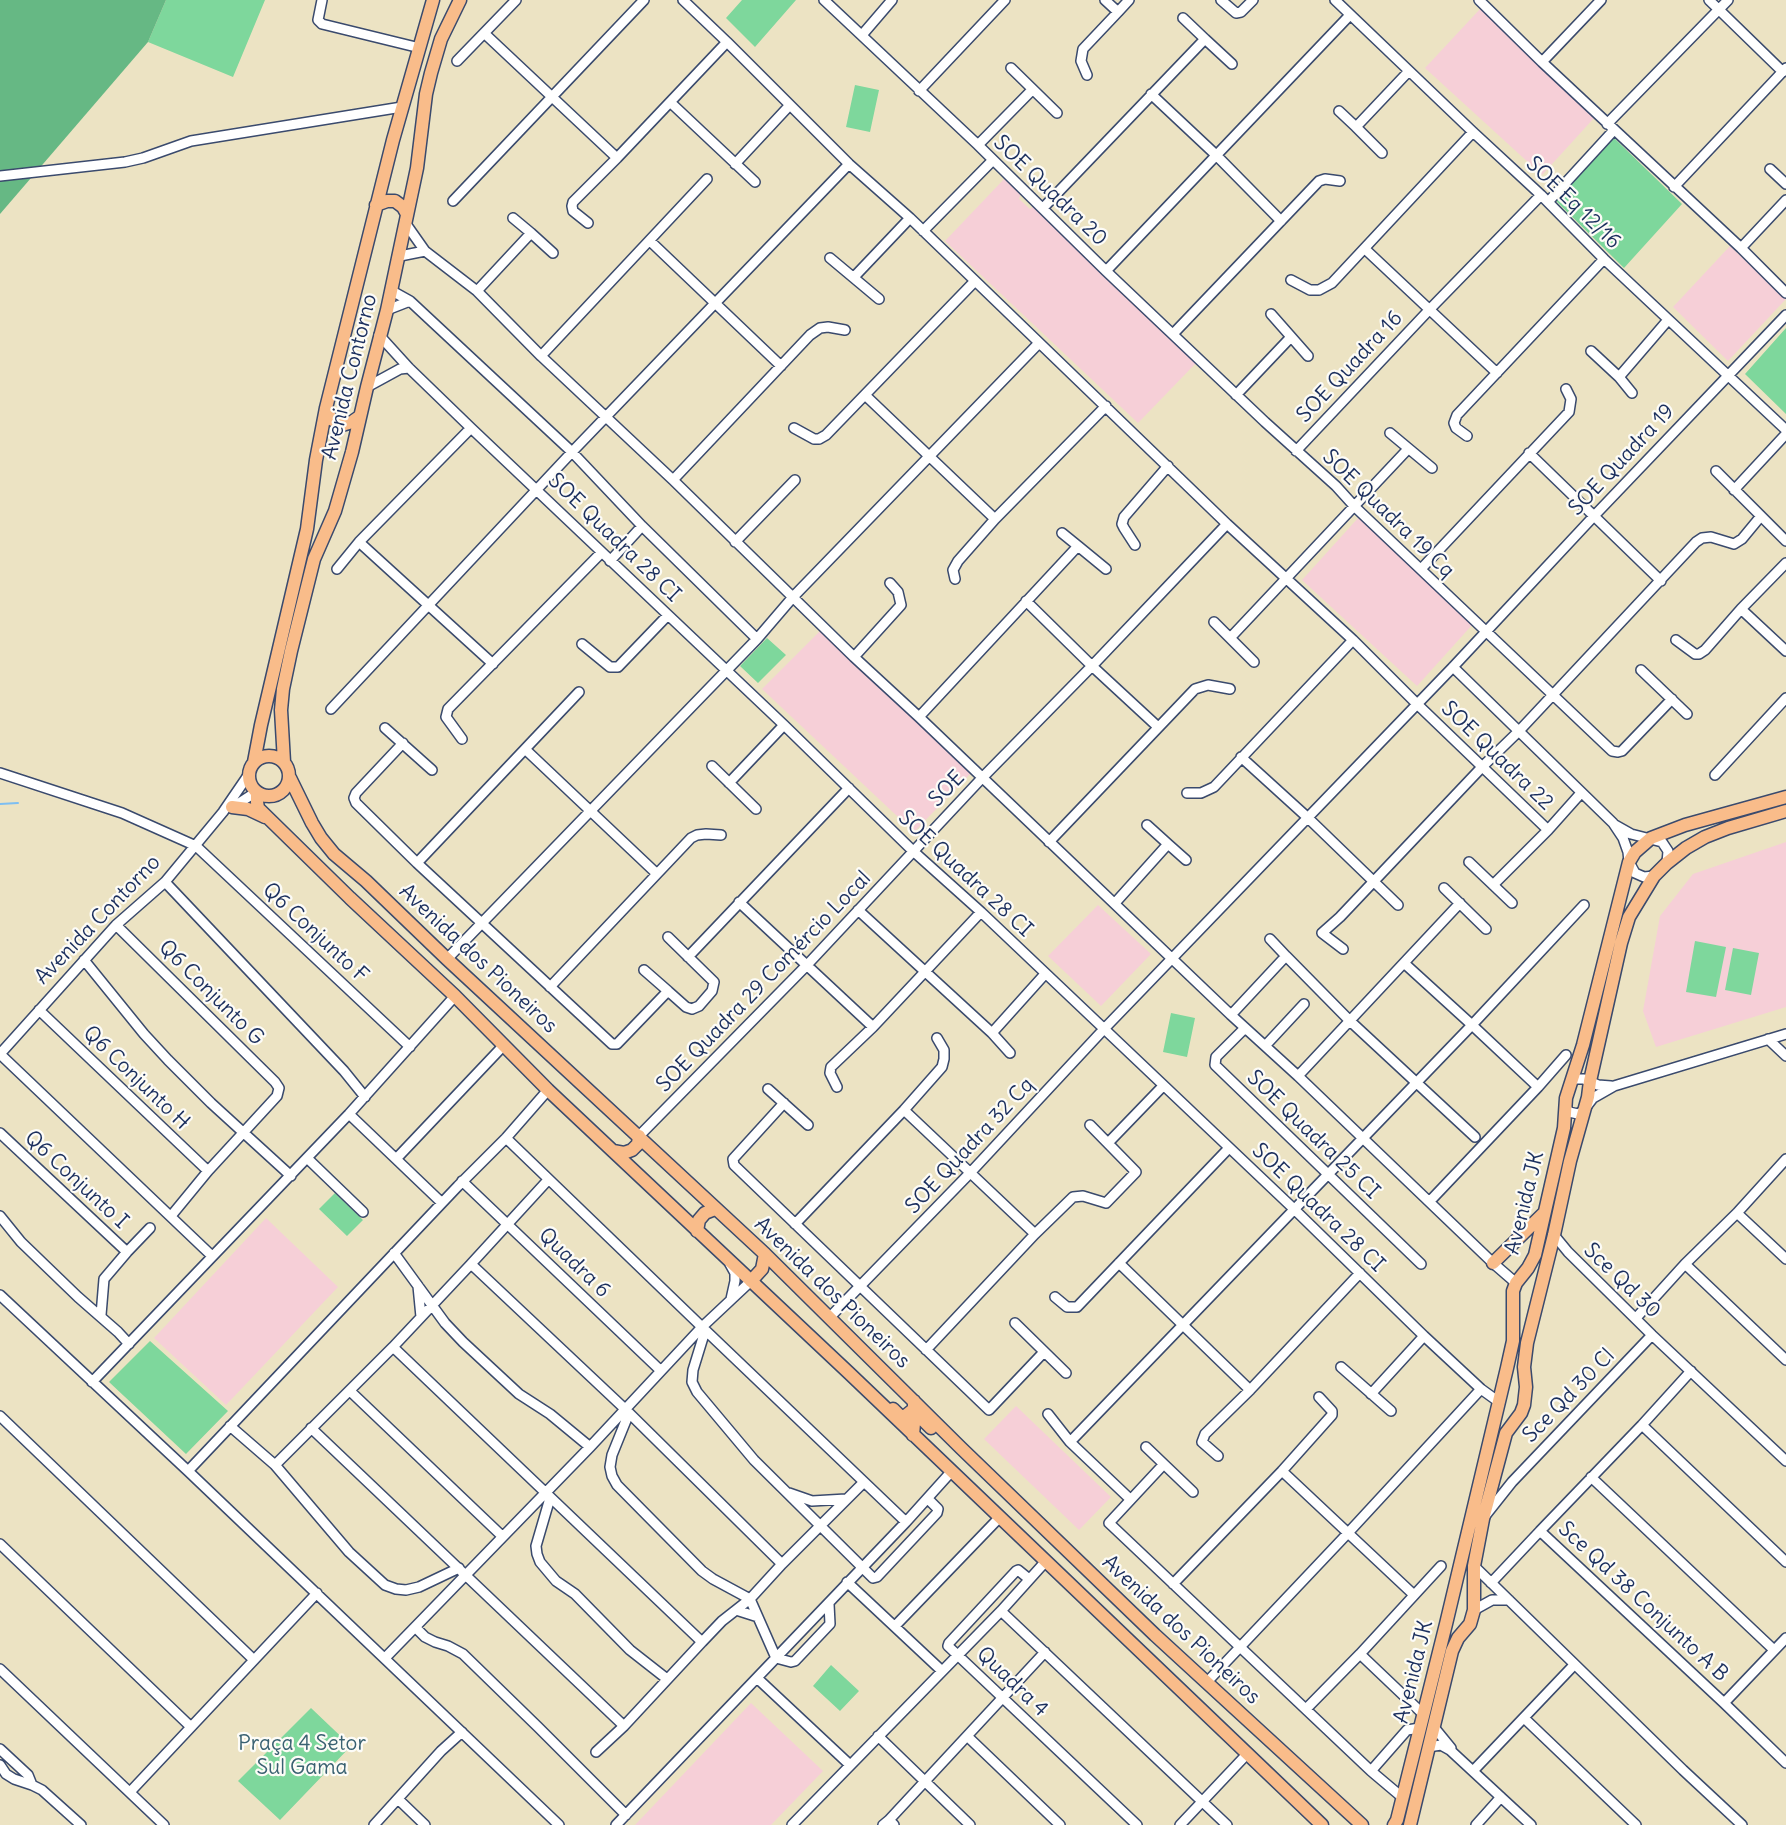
<!DOCTYPE html>
<html>
<head>
<meta charset="utf-8">
<style>
	body { margin:0 }
	canvas { display:block; background:#ece3c3 }
</style>
</head>
<body>
<canvas width="1786" height="1825"></canvas>
<script>
const g = document.querySelector('canvas').getContext('2d');
g.lineJoin = 'round';
function paint(path, color) {
  g.fillStyle = color;
  g.fill(path, 'evenodd');
}
function shape(rows) {
  const path = new Path2D();
  for (const r of rows) {
    if (r.length === 3) {
      path.moveTo(r[0] + r[2], r[1]);
      path.arc(r[0], r[1], r[2], 0, 2 * Math.PI);
      continue;
    }
    path.moveTo(r[0], r[1]);
    for (let i = 2; i < r.length; i += 2) path.lineTo(r[i], r[i + 1]);
  }
  return path;
}
function trace(path, color, width, dash) {
  g.strokeStyle = color;
  g.lineWidth = width;
  g.lineCap = dash ? 'butt' : 'round';
  g.setLineDash(dash || []);
  g.stroke(path);
}
function drawText(font, color, halo, rows, align = 'center') {
  g.font = font + ' Delius,sans-serif';
  g.lineWidth = 4.5;
  g.setLineDash([]);
  g.textBaseline = 'middle';
  g.strokeStyle = halo;
  g.fillStyle = color;
  for (const [text, x, y, turn = 0] of rows) {
    g.save();
    g.translate(x, y);
    g.rotate((+turn || 0) * Math.PI / 180);
    g.textAlign = isNaN(turn) ? turn : align;
    if (halo) g.strokeText(text, 0, 0);
    g.fillText(text, 0, 0);
    g.restore();
  }
}
const built = shape([
	[1481,8,1595,117,1542,175,1425,68],
	[1005,178,1021,193,1019,199,1030,209,1035,205,1197,362,1138,423,945,241],
	[1730,246,1786,299,1728,361,1673,307],
	[1359,517,1473,624,1417,686,1302,580],
	[821,630,971,773,914,832,762,689],
	[1786,842,1786,1007,1656,1047,1643,1011,1660,916,1693,874],
	[1098,905,1151,954,1101,1006,1048,956],
	[266,1218,338,1287,226,1405,154,1338],
	[1016,1406,1111,1497,1079,1530,984,1439],
	[751,1703,823,1771,771,1825,635,1825]
]);
const green = shape([
	[166,0,265,0,233,77,148,42],
	[742,0,796,0,755,47,726,18],
	[855,85,879,90,870,132,846,127],
	[1613,137,1682,204,1624,268,1555,200],
	[1786,328,1786,414,1745,374],
	[767,638,786,655,758,683,740,666],
	[1695,941,1726,947,1716,997,1686,992],
	[1733,948,1759,953,1751,995,1725,990],
	[1171,1013,1195,1018,1187,1057,1163,1052],
	[335,1193,363,1220,347,1236,319,1209],
	[150,1341,228,1411,186,1454,109,1382],
	[831,1665,859,1691,840,1711,813,1686],
	[311,1708,351,1746,280,1820,238,1781]
]);
const forest = shape([
	[0,0,166,0,148,42,0,214]
]);
const stream = shape([
	[0,804,18,803]
]);
const minor = shape([
	[322,0,318,20,322,24,420,48],
	[683,0,727,42,849,164,910,218,1227,524,1353,640,1417,704,1548,830],
	[824,0,978,145,1106,271,1265,422,1336,486,1355,507,1612,751,1618,752,1622,751,1672,699],
	[1105,0,1118,12,1129,0],
	[1221,0,1236,13,1241,12,1253,0],
	[1335,0,1473,132,1541,195,1604,259,1786,430],
	[1479,0,1542,62,1741,248,1786,293],
	[1709,0,1783,72],
	[484,33,617,158,727,42],
	[862,35,892,0],
	[1205,39,1232,64],
	[457,61,516,0],
	[1542,62,1601,0],
	[1011,68,1057,113],
	[1087,75,1081,61,1083,49,1118,12],
	[919,91,1005,0],
	[1151,94,1216,155,1281,221],
	[670,102,755,182],
	[1339,111,1356,127,1409,71],
	[1607,124,1728,0],
	[1356,127,1382,153],
	[978,145,1032,90],
	[735,164,789,106],
	[1770,169,1786,184],
	[0,176,125,162,143,158,191,141,402,107],
	[1674,187,1786,68],
	[453,201,644,0],
	[1548,202,1614,130],
	[1043,208,1205,39,1183,18],
	[513,218,531,233],
	[588,223,573,211,572,206,573,202,617,158],
	[406,224,425,251,477,291,541,356,673,480,854,657,919,717,1231,1015,1298,1076,1493,1263,1516,1283],
	[923,231,993,160],
	[650,241,781,366],
	[1741,248,1786,200],
	[1365,249,1497,373],
	[400,256,425,251],
	[830,258,879,299],
	[1106,271,1350,15],
	[854,277,910,218],
	[1291,280,1310,290,1319,290,1332,283,1473,132],
	[477,291,531,233,553,253],
	[410,301,572,452,642,526,757,639],
	[387,310,410,301,392,291],
	[1271,314,1308,356],
	[1173,334,1319,181,1325,179,1340,181],
	[379,335,409,368,471,428,784,725,913,851,981,912,1295,1210,1424,1336,1481,1389,1499,1402],
	[1591,351,1619,377,1668,320],
	[541,356,707,179],
	[1619,377,1632,393],
	[367,387,400,369,409,368],
	[865,395,995,519,1106,406],
	[1236,395,1291,337],
	[794,428,814,439,819,439,826,435,975,281],
	[1390,433,1432,468],
	[1467,436,1456,428,1454,423,1457,415,1604,259],
	[1296,451,1430,309,1541,195],
	[1529,453,1661,581],
	[1716,471,1786,541],
	[673,480,810,335,820,328,828,327,845,330],
	[1734,490,1786,434],
	[359,542,493,664],
	[735,542,795,480],
	[1135,545,1124,528,1122,524,1124,517,1168,466],
	[1078,546,1106,569],
	[610,561,642,526],
	[337,569,359,542,471,428],
	[1421,569,1569,412,1571,399,1566,389],
	[955,579,953,570,958,561,995,519],
	[1026,601,1092,666,1158,727],
	[1741,609,1786,651],
	[1214,622,1254,662],
	[1231,637,1408,449],
	[1676,640,1695,654,1699,654,1705,650,1741,609,1786,563],
	[582,644,610,667,618,667,668,615],
	[854,657,901,605,898,592,890,583],
	[1453,667,1613,823,1623,838,1628,852,1629,862,1635,873,1644,877,1654,876],
	[1641,670,1687,714],
	[331,709,572,452,849,164],
	[919,717,1078,546,1062,533],
	[385,728,432,770],
	[462,739,446,717,448,709,601,553],
	[403,743,356,793,354,798,356,803,417,863,612,1044,617,1044,668,991,686,1007,692,1009,699,1006,712,991,714,982,668,937],
	[526,750,656,873],
	[1241,757,1307,817,1398,905],
	[712,766,756,809],
	[0,773,122,813,196,846,410,1047],
	[1715,775,1786,698],
	[729,783,784,725],
	[1187,793,1201,793,1214,787,1353,640],
	[233,807,256,792],
	[1615,825,1631,834,1662,842,1668,851,1667,863],
	[1049,842,1195,689,1208,685,1230,689],
	[1168,844,1186,860],
	[1469,862,1512,903],
	[417,863,579,692],
	[165,882,344,1071,365,1097],
	[1493,885,1548,830,1581,793],
	[1444,888,1486,929],
	[739,902,873,1027],
	[1115,903,1168,844,1147,825],
	[858,910,992,1033,1045,974],
	[116,925,275,1082,279,1088,277,1096,208,1171,171,1216],
	[1343,949,1322,933,1340,917,1483,766,1519,731,1696,542,1702,538,1711,537,1734,544,1742,539,1761,516],
	[1286,956,1350,1021,1475,1137],
	[688,957,849,788],
	[447,959,757,639,793,597,1039,343],
	[84,960,144,1034,168,1060,211,1103,291,1176],
	[1404,963,1472,1025,1538,1087],
	[644,970,668,991],
	[550,987,691,838,697,835,706,834,721,835],
	[39,1010,208,1171],
	[1231,1015,1286,956,1270,939],
	[1245,1028,1216,1057,1215,1065,1421,1264],
	[992,1033,1010,1053],
	[1768,1039,1786,1056],
	[1265,1046,1304,1004],
	[0,1054,116,925,165,882,223,812,249,774],
	[0,1054,212,1256],
	[1298,1076,1460,903],
	[1573,1079,1584,1079,1598,1085,1611,1086],
	[837,1087,830,1073,831,1067,873,1027,981,912],
	[768,1089,808,1125],
	[784,1103,733,1159,734,1165,989,1410,1044,1352],
	[1566,1107,1569,1112,1578,1114,1583,1111,1593,1098,1614,1086,1786,1034],
	[904,1110,1035,1234],
	[349,1114,442,1203],
	[0,1133,127,1252],
	[639,1136,807,965,982,778,1092,666,1227,524],
	[506,1138,702,1327,906,1522,951,1472],
	[1108,1143,1163,1086],
	[307,1158,363,1212],
	[396,1159,504,1045],
	[548,1180,471,1264,625,1409,782,1564,864,1482],
	[462,1181,660,1370],
	[1430,1201,1538,1087,1566,1055],
	[1737,1213,1786,1259],
	[0,1216,21,1242,78,1297,118,1332,129,1344],
	[795,1224,904,1110,942,1067,944,1059,944,1050,937,1038],
	[1554,1235,1568,1252,1652,1335,1786,1461],
	[394,1253,445,1323,463,1342,519,1394,550,1414,590,1447],
	[1119,1263,1250,1390],
	[471,1264,393,1347,702,1642,722,1621,750,1599,782,1564],
	[730,1264,735,1273,735,1281,731,1299],
	[1685,1264,1786,1360],
	[418,1286,421,1317],
	[0,1295,188,1471,559,1825],
	[1055,1297,1067,1307,1077,1307,1229,1148],
	[101,1315,104,1279,127,1252,150,1228],
	[830,1317,971,1172,1104,1029,1453,667,1594,516,1786,315],
	[1636,1318,1685,1264,1737,1213,1786,1159],
	[1015,1323,1066,1373],
	[705,1331,693,1370,692,1382,697,1392,754,1460,873,1578,877,1577,937,1513,938,1509,928,1499],
	[926,1350,1035,1234,1073,1197,1083,1196,1106,1203,1136,1172,1090,1125],
	[1341,1367,1391,1411],
	[1691,1371,1642,1425,1540,1531,1724,1703,1786,1763],
	[92,1382,349,1114,455,996],
	[350,1391,502,1536],
	[1371,1394,1424,1336],
	[629,1413,612,1455,610,1467,612,1476,617,1485,702,1571,713,1579,750,1599,776,1658,791,1662,795,1661,830,1624,829,1604],
	[1048,1414,1070,1442,1130,1499],
	[0,1416,254,1660],
	[1642,1425,1786,1562],
	[230,1426,275,1465,349,1552,385,1585,396,1589,406,1590,419,1587,459,1568],
	[311,1428,624,1726],
	[1070,1442,1472,1025,1584,905],
	[1146,1447,1193,1492],
	[1218,1456,1202,1442,1205,1434,1250,1390,1360,1273],
	[275,1465,393,1347],
	[1163,1465,1109,1523,1371,1771,1407,1730,1420,1728],
	[188,1471,458,1186,506,1138,548,1090],
	[1282,1471,1414,1595],
	[1591,1477,1774,1650],
	[789,1493,812,1501,846,1499],
	[550,1498,536,1546,537,1554,540,1562,556,1581,575,1594,630,1650,667,1679],
	[1485,1516,1512,1482,1652,1335],
	[0,1544,191,1727],
	[1474,1566,1683,1770,1742,1825],
	[1029,1579,1018,1570,1016,1571,949,1643,948,1646,1137,1825],
	[847,1582,942,1671],
	[1491,1583,1540,1531],
	[1173,1584,1282,1471,1332,1415,1332,1411,1319,1397],
	[736,1610,758,1617],
	[1474,1610,1492,1600,1509,1600],
	[1001,1611,1227,1825],
	[895,1626,999,1518],
	[415,1627,425,1637,435,1642,448,1646,463,1654,538,1727,626,1815],
	[1045,1652,967,1736,1060,1825],
	[1360,1654,1441,1566],
	[385,1658,590,1447,702,1327,751,1281],
	[0,1669,164,1825],
	[757,1678,850,1765],
	[1207,1682,1348,1533,1481,1389],
	[1724,1703,1786,1638],
	[1306,1709,1360,1654,1423,1714],
	[1524,1718,1636,1825],
	[1433,1726,1451,1748],
	[878,1736,970,1825],
	[1428,1747,1441,1745,1450,1750,1531,1825],
	[0,1749,28,1775,32,1785],
	[596,1752,624,1726,702,1642],
	[0,1765,6,1774,14,1779,32,1785,42,1790,81,1825],
	[1371,1771,1403,1798],
	[1473,1771,1574,1665],
	[130,1792,317,1593],
	[398,1799,425,1825],
	[889,1820,967,1736],
	[374,1825,441,1751,462,1732],
	[616,1825,906,1522],
	[792,1825,1001,1611,1046,1561],
	[883,1825,889,1820,894,1825],
	[1180,1825,1248,1753],
	[1476,1825,1501,1797]
]);
const major = shape([
	[376,205,387,201,395,201,403,207,407,214],
	[326,408,331,419,342,425,352,422,359,417],
	[269,776,20],
	[254,762,261,725,307,529,316,460,326,408,393,140,433,0],
	[284,762,281,710,283,689,291,651,314,559,335,511,352,452,367,387,387,310,417,168,426,94,431,73,441,39,460,0],
	[290,778,312,823,321,838,334,854,366,881,447,959,765,1254,961,1448,1155,1635,1362,1825],
	[257,793,257,802,258,808,350,898,455,996,548,1090,849,1373,1322,1825],
	[232,807,248,809,265,817],
	[613,1151,624,1153,632,1150,638,1144,639,1136],
	[697,1231,699,1220,705,1213,715,1209],
	[1493,1263,1543,1214],
	[751,1281,762,1269,765,1254],
	[893,1409,901,1417,904,1417,914,1409,914,1401],
	[913,1435,914,1423,918,1418,921,1418,931,1428],
	[1394,1825,1397,1820,1446,1624,1507,1368,1513,1341,1513,1291,1516,1283,1528,1268,1535,1255,1564,1128,1566,1098,1583,1045,1629,862,1635,852,1651,838,1685,825,1786,797],
	[1410,1825,1452,1651,1458,1638,1470,1624,1474,1610,1474,1566,1483,1519,1506,1433,1521,1413,1524,1405,1526,1387,1524,1367,1527,1343,1554,1235,1570,1161,1588,1097,1590,1081,1621,943,1629,917,1654,876,1667,863,1686,848,1705,837,1728,828,1786,811]
]);
const streetNames = [
	["SOE Quadra 20",1050,191,44],
	["SOE Eq 12/16",1573,203,44],
	["SOE Quadra 16",1350,367,-47],
	["Avenida Contorno",350,377,-76],
	["SOE Quadra 19",1622,460,-47],
	["SOE Quadra 19 Cq",1388,514,44],
	["SOE Quadra 28 CI",614,538,44],
	["SOE Quadra 22",1497,756,44],
	["SOE",947,789,-46],
	["SOE Quadra 28 CI",965,874,43],
	["Avenida Contorno",98,920,-46],
	["Q6 Conjunto F",315,933,43],
	["Avenida dos Pioneiros",478,959,43],
	["SOE Quadra 29 Comércio Local",764,982,-46],
	["Q6 Conjunto G",211,993,45],
	["Q6 Conjunto H",136,1078,44],
	["SOE Quadra 25 CI",1313,1135,44],
	["SOE Quadra 32 Cq",970,1146,-47],
	["Q6 Conjunto I",76,1180,43],
	["Avenida JK",1525,1203,-76],
	["SOE Quadra 28 CI",1318,1208,44],
	["Quadra 6",574,1263,44],
	["Sce Qd 30",1622,1281,44],
	["Avenida dos Pioneiros",832,1293,44],
	["Sce Qd 30 Cl",1569,1396,-46],
	["Sce Qd 38 Conjunto A B",1643,1602,43],
	["Avenida dos Pioneiros",1181,1630,43],
	["Avenida JK",1414,1672,-76],
	["Quadra 4",1012,1682,44]
];
const parkNames = [
	["Praça 4 Setor",302,1744],
	["Sul Gama",302,1768]
];
paint(built, '#f6cfd7');
paint(green, '#7ed79c');
paint(forest, '#66b884');
trace(stream, '#7dbef2', 2);
trace(minor, '#3a4a6d', 12);
trace(major, '#3a4a6d', 15);
trace(minor, '#fff', 9);
trace(major, '#f9bc8a', 12);
drawText('21px', '#1b2f5e', '#fdfcf7', streetNames);
drawText('21px', '#396171', '#fdfcf7', parkNames);
</script>
</body>
</html>
